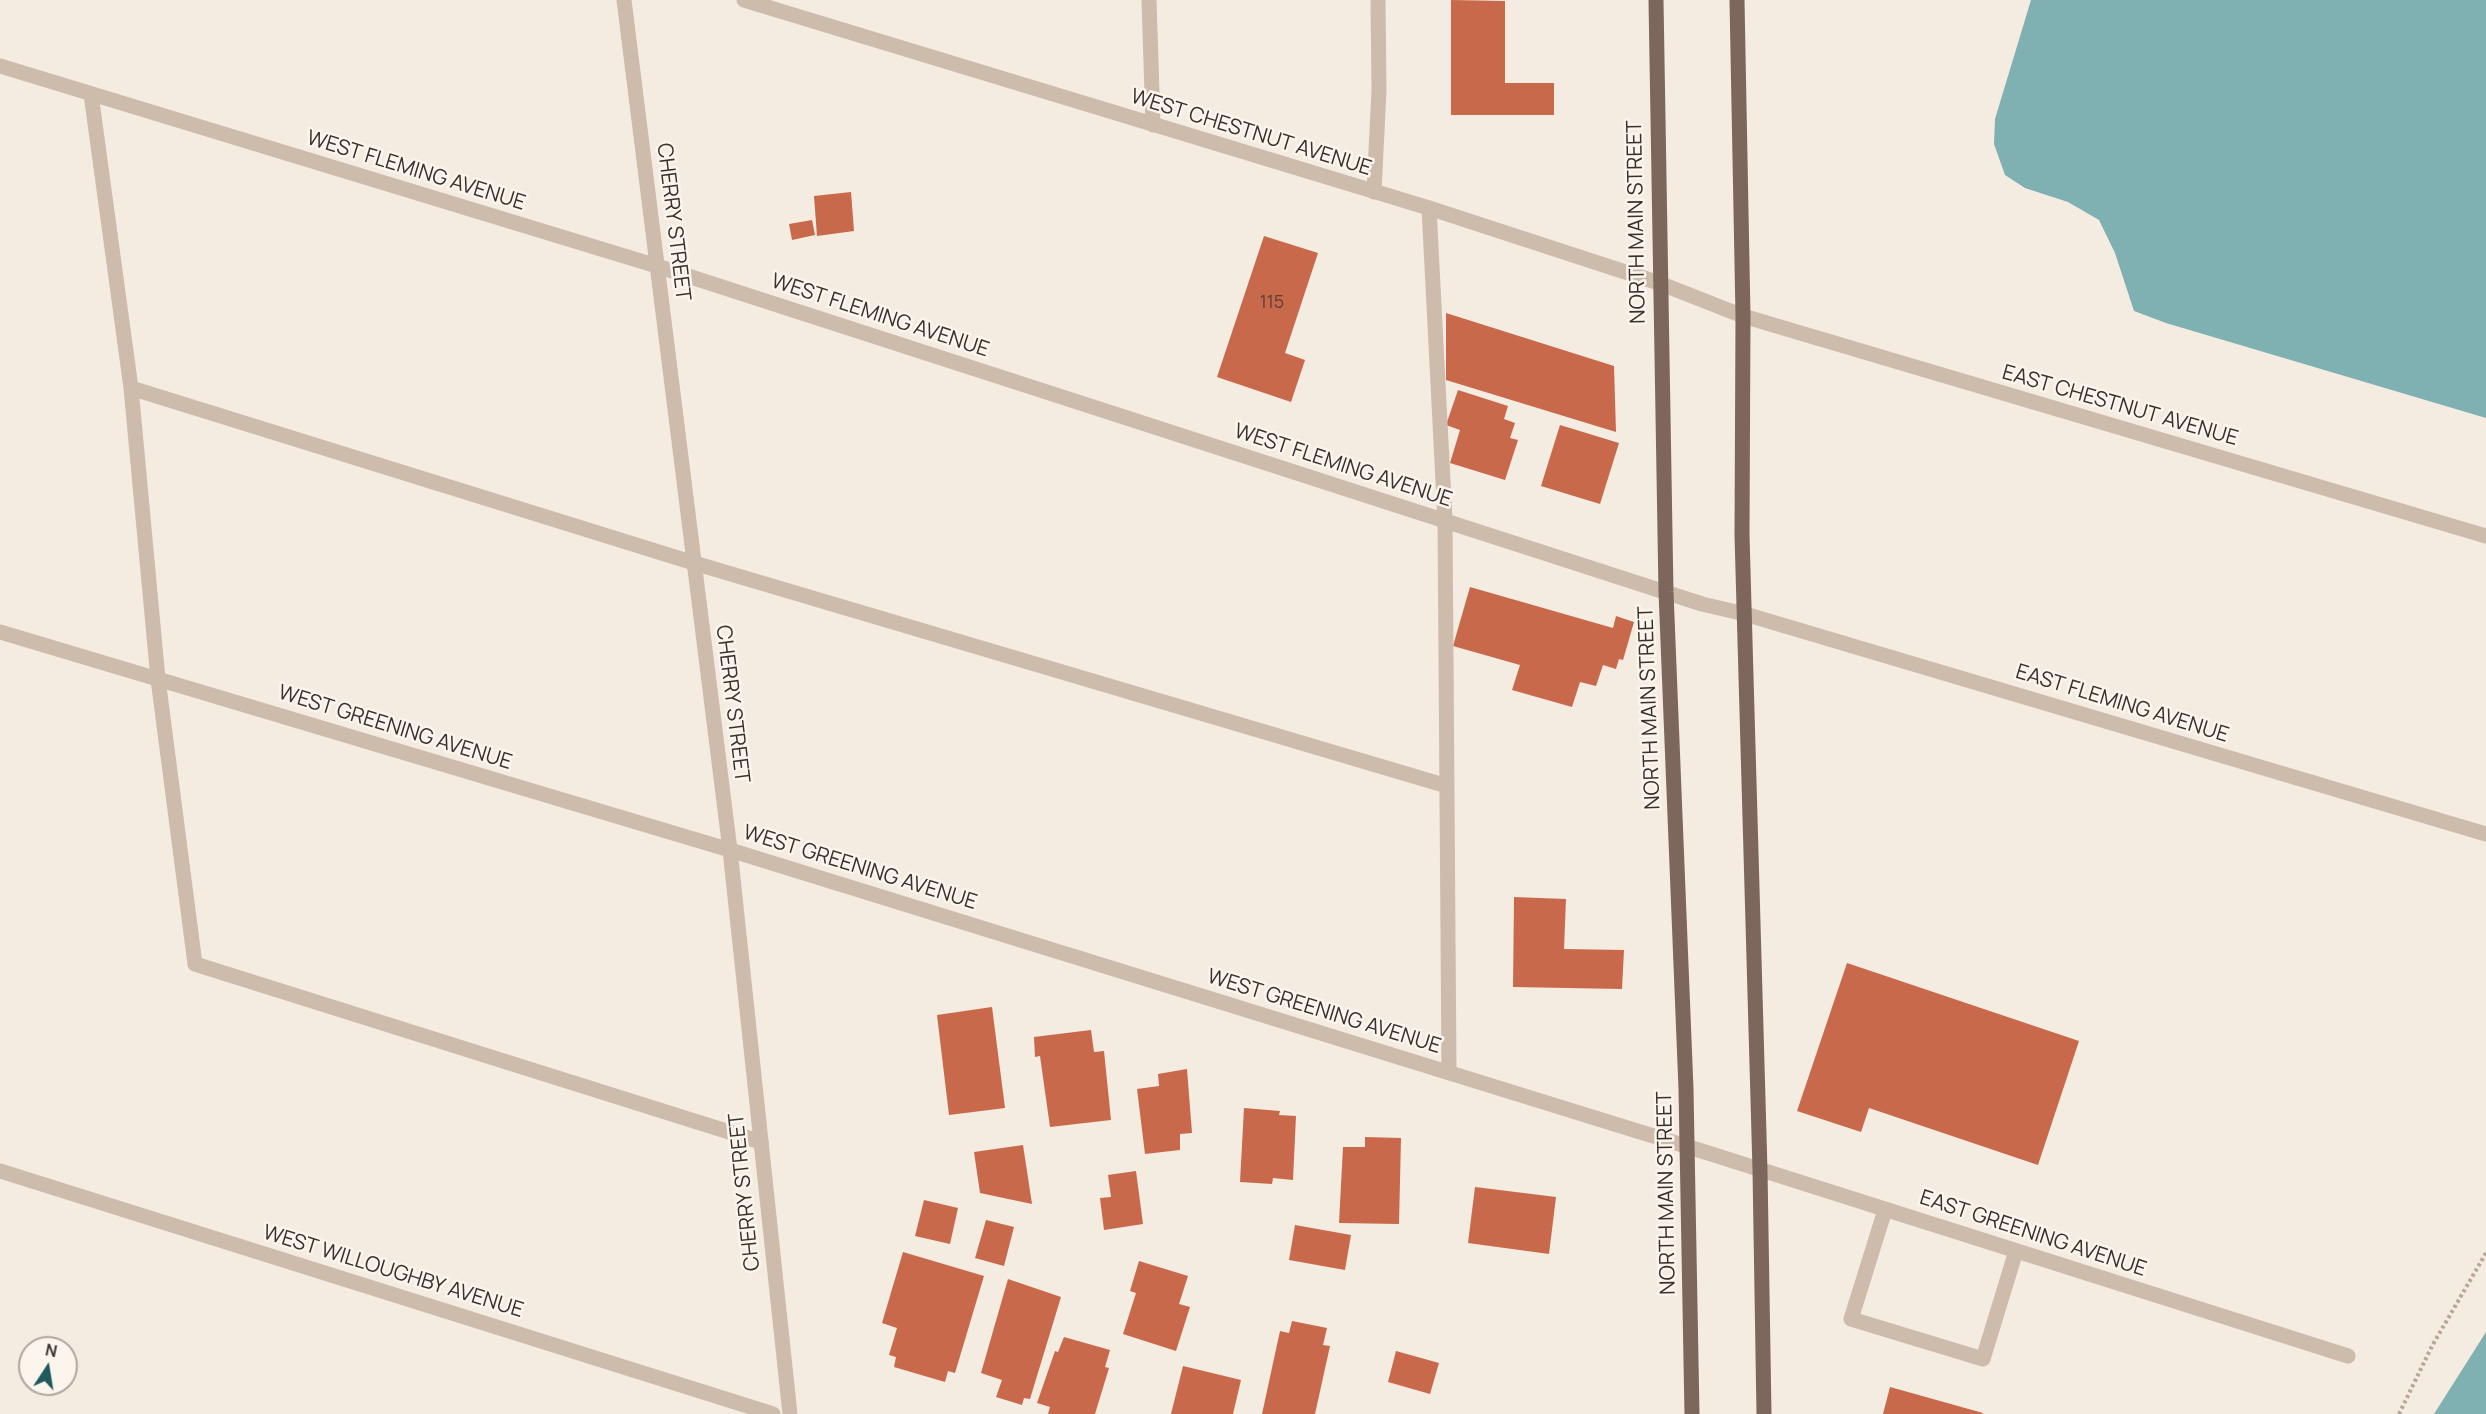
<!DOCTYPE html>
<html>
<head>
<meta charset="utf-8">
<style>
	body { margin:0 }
	#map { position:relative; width:2486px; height:1414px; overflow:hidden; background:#f4ebe1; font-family:Manrope,sans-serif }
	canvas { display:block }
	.north { position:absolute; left:18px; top:1336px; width:60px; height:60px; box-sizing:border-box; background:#fbf5ee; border:2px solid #aea6a0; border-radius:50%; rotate:12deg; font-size:16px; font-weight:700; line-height:24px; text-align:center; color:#3b302b }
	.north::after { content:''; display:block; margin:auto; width:21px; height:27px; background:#1f5a5e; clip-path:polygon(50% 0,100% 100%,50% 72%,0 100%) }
</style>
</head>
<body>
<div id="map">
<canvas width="2486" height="1414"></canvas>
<div class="north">N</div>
</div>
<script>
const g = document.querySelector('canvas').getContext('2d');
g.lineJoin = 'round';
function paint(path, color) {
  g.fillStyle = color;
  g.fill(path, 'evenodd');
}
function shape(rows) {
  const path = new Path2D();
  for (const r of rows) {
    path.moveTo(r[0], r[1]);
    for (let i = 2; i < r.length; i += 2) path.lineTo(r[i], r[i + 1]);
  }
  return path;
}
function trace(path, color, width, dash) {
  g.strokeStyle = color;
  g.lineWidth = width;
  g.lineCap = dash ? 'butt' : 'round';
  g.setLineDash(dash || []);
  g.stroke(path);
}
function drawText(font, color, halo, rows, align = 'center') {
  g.font = font + ' Manrope,sans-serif';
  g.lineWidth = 5;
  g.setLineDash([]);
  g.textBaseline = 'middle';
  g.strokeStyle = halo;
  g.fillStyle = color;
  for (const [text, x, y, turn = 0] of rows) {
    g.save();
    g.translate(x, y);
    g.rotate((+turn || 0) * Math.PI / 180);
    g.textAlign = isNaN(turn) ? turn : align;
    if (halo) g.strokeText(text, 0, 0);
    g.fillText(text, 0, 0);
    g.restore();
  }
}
const water = shape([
	[2031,0,2486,0,2486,418,2166,323,2134,311,2115,253,2099,220,2068,202,2025,188,2005,175,1994,144,1995,119],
	[2486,1332,2486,1414,2434,1414]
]);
const building = shape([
	[1451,0,1505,1,1505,83,1554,83,1554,115,1451,115],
	[851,192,854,231,817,236,814,196],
	[812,220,815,235,792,240,789,224],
	[1264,236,1318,253,1285,353,1305,360,1291,402,1217,377],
	[1446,313,1614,366,1616,432,1446,380],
	[1458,390,1508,406,1504,419,1515,423,1510,438,1518,440,1505,480,1450,463,1460,430,1446,425],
	[1560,425,1619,443,1600,504,1541,486],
	[1470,587,1613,628,1616,616,1634,622,1623,660,1619,659,1616,669,1603,665,1596,686,1580,682,1572,707,1512,690,1520,665,1453,646],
	[1514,897,1566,899,1564,949,1624,950,1622,989,1513,987],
	[1847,963,2079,1041,2038,1165,1869,1108,1861,1132,1797,1111],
	[992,1007,1005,1108,949,1115,937,1015],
	[1091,1030,1094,1052,1104,1051,1111,1120,1050,1127,1040,1056,1035,1057,1034,1037],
	[1187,1069,1192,1133,1180,1134,1180,1150,1145,1154,1137,1089,1159,1086,1158,1074],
	[1244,1108,1280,1111,1279,1115,1296,1116,1293,1180,1273,1178,1272,1184,1240,1182],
	[1365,1137,1401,1138,1399,1224,1339,1223,1343,1147,1365,1147],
	[1023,1145,1032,1204,980,1193,974,1152],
	[1136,1171,1143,1224,1104,1230,1100,1198,1111,1197,1108,1175],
	[1475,1187,1556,1197,1549,1254,1468,1243],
	[924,1200,958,1208,950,1244,915,1236],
	[986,1220,1014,1227,1004,1266,975,1258],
	[1295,1225,1351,1235,1345,1270,1289,1260],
	[903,1252,984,1276,955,1373,948,1371,945,1382,894,1367,896,1357,889,1355,897,1328,882,1323],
	[1139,1261,1188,1276,1179,1304,1190,1307,1176,1351,1123,1334,1136,1293,1130,1291],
	[1008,1279,1061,1297,1030,1399,1024,1398,1022,1405,996,1397,1002,1380,981,1373],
	[1292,1321,1327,1328,1323,1345,1330,1346,1315,1414,1262,1414,1280,1331,1289,1333],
	[1064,1337,1110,1350,1105,1367,1109,1368,1095,1414,1048,1414,1050,1407,1037,1403,1055,1351,1058,1352],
	[1396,1351,1439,1363,1430,1394,1388,1382],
	[1183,1366,1241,1380,1233,1414,1171,1414],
	[1890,1387,1983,1413,1982,1414,1883,1414]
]);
const path = shape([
	[2399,1414,2432,1346,2486,1253]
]);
const service = shape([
	[91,94,131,388],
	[1374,192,1379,90,1378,0],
	[1429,208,1445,520,1449,1073],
	[761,1142,195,964,158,679,131,388,694,563,1447,786],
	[1885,1210,1851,1319,1983,1359,2016,1251]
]);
const minor = shape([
	[624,0,730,850,790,1414],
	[744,0,1429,208,1659,283,1743,316,2486,536],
	[1149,0,1153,125],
	[0,66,657,266,1702,604,1745,614,2486,834],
	[0,632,730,850,1705,1152,2348,1356],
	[0,1171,773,1414]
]);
const primary = shape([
	[1656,0,1666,592,1686,1089,1692,1414],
	[1737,0,1743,316,1742,535,1760,1170,1764,1414]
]);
const numberNames = [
	["115",1272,303]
];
const streetNames = [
	["WEST CHESTNUT AVENUE",1251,133,17],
	["WEST FLEMING AVENUE",416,171,17],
	["CHERRY STREET",673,222,83],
	["NORTH MAIN STREET",1637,222,-91],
	["WEST FLEMING AVENUE",880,316,18],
	["EAST CHESTNUT AVENUE",2120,406,16],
	["WEST FLEMING AVENUE",1343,466,18],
	["CHERRY STREET",732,704,83],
	["EAST FLEMING AVENUE",2122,704,17],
	["NORTH MAIN STREET",1650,708,-92],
	["WEST GREENING AVENUE",395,728,17],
	["WEST GREENING AVENUE",860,868,17],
	["WEST GREENING AVENUE",1324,1012,17],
	["CHERRY STREET",745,1192,-96],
	["NORTH MAIN STREET",1667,1193,-91],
	["EAST GREENING AVENUE",2033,1234,18],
	["WEST WILLOUGHBY AVENUE",393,1272,17]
];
paint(water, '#7fb0b2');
paint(building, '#c8694b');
trace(path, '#b9a596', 4, [3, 3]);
trace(service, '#cdbbac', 15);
trace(minor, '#cdbbac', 15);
trace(primary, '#7d675c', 15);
drawText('18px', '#5e3e33', null, numberNames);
drawText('21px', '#3b302b', '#fbf5ee', streetNames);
</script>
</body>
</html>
